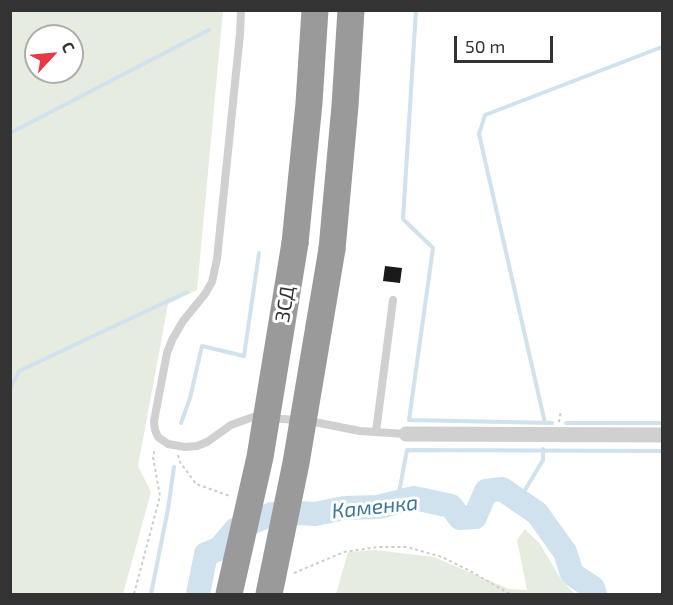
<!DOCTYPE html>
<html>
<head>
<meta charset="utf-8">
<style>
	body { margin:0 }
	#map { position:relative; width:673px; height:605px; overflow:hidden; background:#fff; font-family:"Exo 2",sans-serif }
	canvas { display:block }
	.frame { position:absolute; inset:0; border:12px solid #333; pointer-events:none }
	.north { position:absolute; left:24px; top:24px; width:60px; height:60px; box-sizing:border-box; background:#fff; border:2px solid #adadad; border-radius:50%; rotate:64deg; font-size:16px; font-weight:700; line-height:24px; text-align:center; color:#333 }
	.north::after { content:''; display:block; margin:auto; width:21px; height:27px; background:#e63946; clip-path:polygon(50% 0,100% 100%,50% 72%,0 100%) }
	.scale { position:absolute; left:454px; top:36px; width:99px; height:27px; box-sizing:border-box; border:3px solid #333; border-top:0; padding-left:8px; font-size:18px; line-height:21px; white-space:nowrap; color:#333; -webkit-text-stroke:4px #fff; paint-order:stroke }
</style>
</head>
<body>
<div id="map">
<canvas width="673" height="605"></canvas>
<div class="frame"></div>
<div class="north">С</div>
<div class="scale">50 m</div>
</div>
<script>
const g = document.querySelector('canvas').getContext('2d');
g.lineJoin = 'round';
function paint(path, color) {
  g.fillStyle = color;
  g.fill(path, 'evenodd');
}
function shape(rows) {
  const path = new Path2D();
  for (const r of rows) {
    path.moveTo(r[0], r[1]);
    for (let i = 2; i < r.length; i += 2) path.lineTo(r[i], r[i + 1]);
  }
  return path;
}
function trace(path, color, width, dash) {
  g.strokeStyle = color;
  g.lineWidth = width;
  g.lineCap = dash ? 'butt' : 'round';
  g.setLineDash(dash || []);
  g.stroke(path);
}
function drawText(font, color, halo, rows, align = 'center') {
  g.font = font + ' "Exo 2",sans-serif';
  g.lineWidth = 6;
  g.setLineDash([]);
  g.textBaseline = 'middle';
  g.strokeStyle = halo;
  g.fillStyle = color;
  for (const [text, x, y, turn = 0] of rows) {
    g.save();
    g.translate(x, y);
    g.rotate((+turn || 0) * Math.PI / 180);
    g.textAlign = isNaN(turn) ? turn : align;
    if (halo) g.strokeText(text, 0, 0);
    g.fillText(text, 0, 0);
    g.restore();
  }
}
const green = shape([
	[10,11,223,11,197,290,168,304,138,466,151,492,123,594,11,594],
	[36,36,72,36,72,72,36,72],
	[525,529,540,544,562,581,575,594,336,594,348,552,375,550,434,557,509,589,527,590,517,540]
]);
const stream = shape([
	[416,10,403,219,433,248,409,420,552,423],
	[10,133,209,30],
	[10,389,19,371,187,292],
	[181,423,190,398,202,346,244,356,259,253],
	[545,423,479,134,485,115,662,47],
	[566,423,662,423],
	[519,500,543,460,543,449],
	[397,503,407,450,662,451],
	[151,594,168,509,174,467]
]);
const river = shape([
	[198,594,206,554,219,549,236,529,272,514,298,513,315,514,344,508,378,507,414,498,451,506,460,518,475,517,486,491,502,489,537,513,565,552,572,574,593,588,595,594]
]);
const building = shape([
	[385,266,402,268,400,283,383,281]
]);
const path = shape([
	[559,422,561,410],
	[178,455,180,462,196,484,230,496],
	[294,573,344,552,378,547,407,547,442,557,472,572,510,594],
	[134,594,160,496,153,457,155,448]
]);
const lane = shape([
	[241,10,240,34,217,259,212,282,205,294,183,321,172,340,167,353,154,421,155,430,158,437,168,444,185,447,197,446,207,442,231,425,253,417,297,420],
	[309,421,360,431,406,434],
	[376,432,393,300]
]);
const street = shape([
	[406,434,662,435]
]);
const highway = shape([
	[295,243,309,103,315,10],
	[332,249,345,106,351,10]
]);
const highwayBridge = shape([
	[229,594,260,457,295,243],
	[269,594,296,463,332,249]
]);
const streetNames = [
	["ЗСД",285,304,-81]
];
const waterNames = [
	["Каменка",375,507,-6]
];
paint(green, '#e6ecdf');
trace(stream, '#cfe2ee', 4);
trace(river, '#cfe2ee', 24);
paint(building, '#1a1a1a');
trace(path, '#cdcdcd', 2, [3, 3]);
trace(lane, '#d0d0d0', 8);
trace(street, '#d0d0d0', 15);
trace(highway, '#9a9a9a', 27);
trace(highwayBridge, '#9a9a9a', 27);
drawText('20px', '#333', '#fff', streetNames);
drawText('italic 21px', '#3f7597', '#fff', waterNames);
</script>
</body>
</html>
